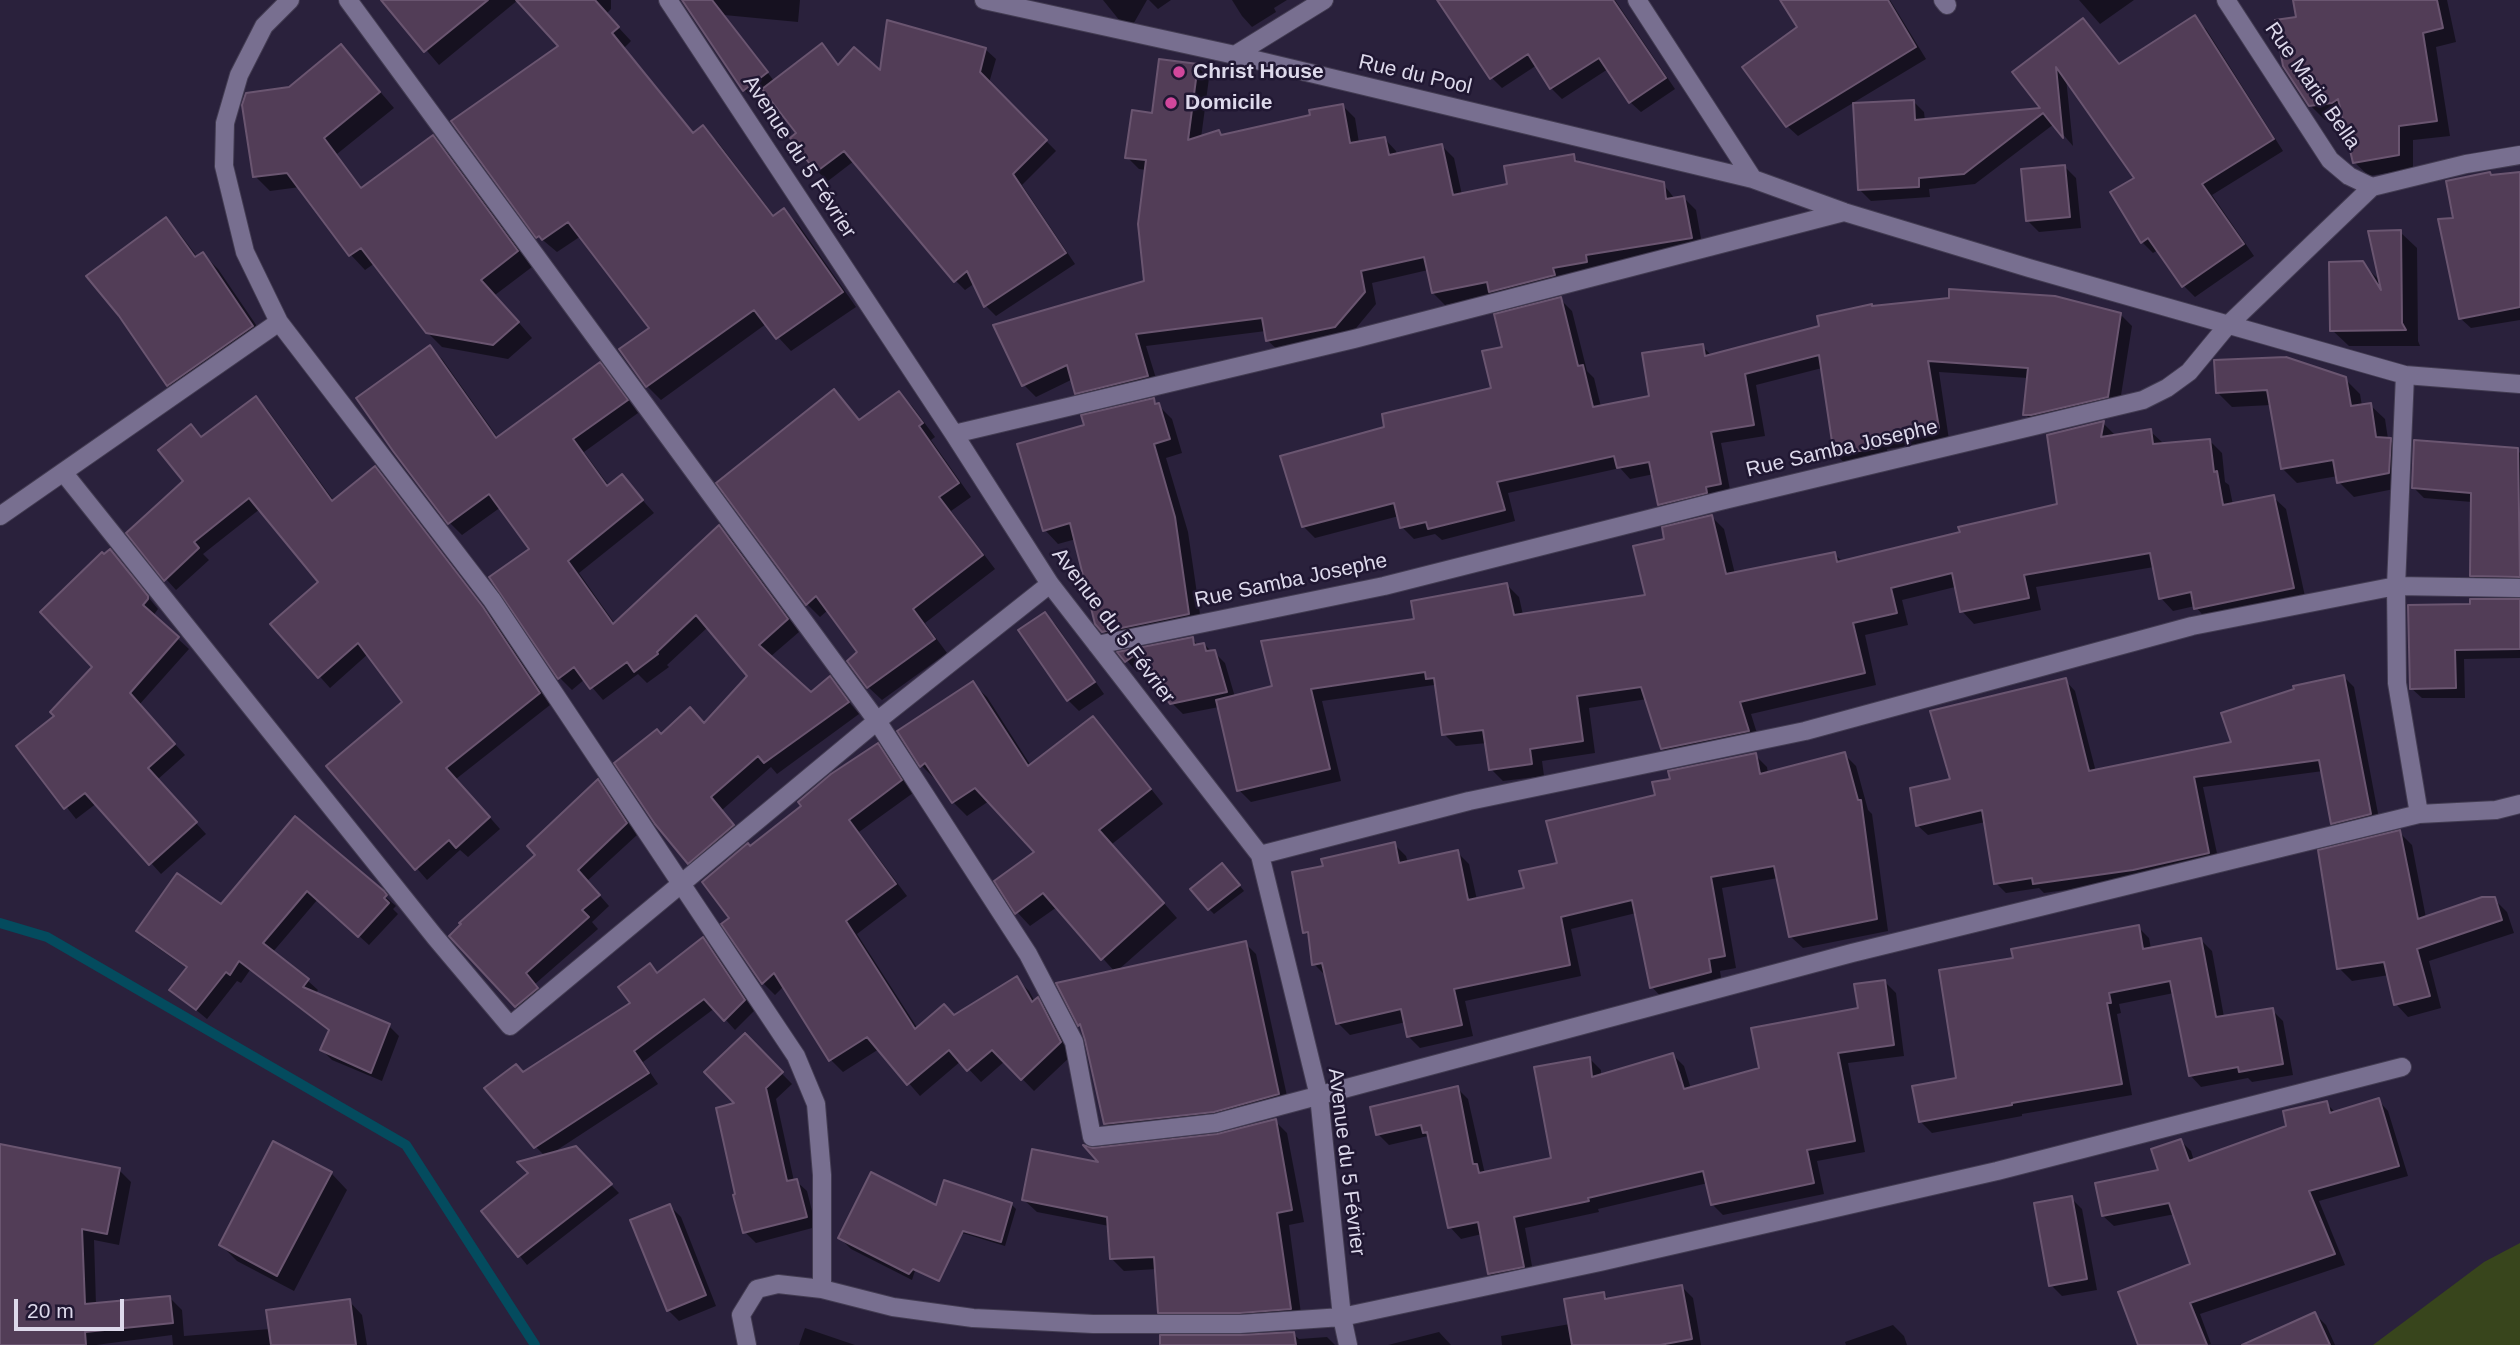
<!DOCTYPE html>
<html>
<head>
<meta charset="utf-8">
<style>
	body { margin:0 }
	#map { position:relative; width:2520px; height:1345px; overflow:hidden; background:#2a213c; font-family:Helvetica,sans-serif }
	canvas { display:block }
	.scale { position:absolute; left:14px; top:1299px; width:110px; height:32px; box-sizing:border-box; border:4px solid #ddd9eb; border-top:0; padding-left:9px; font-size:21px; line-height:24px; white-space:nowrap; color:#ddd9eb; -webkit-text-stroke:5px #201732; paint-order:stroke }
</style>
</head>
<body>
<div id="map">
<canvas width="2520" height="1345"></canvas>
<div class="scale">20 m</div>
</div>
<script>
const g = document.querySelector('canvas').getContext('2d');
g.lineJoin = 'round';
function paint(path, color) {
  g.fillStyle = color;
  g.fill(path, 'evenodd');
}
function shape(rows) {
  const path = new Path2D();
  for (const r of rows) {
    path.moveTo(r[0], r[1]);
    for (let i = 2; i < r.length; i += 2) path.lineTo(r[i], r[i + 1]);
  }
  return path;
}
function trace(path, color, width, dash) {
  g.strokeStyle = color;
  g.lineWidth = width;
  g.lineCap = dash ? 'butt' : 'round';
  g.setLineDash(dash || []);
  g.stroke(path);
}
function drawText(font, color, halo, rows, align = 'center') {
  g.font = font + ' Helvetica,sans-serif';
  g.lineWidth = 5;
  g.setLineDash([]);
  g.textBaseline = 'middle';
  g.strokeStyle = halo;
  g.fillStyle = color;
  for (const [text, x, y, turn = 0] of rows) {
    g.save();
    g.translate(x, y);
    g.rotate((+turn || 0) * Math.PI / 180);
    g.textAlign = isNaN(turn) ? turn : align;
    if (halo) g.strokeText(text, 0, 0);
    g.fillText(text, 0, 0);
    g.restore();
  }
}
const green = shape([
	[2520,1243,2520,1345,2373,1345,2484,1262]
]);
const shadow = shape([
	[384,0,518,0,439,65],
	[518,0,611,0,611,9,606,14,631,41,624,48,694,134,703,128,717,141,775,217,784,210,798,224,856,307,791,351,766,324,661,400,647,386,652,329,581,236,557,252,538,236,560,46],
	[684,0,800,0,798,22,724,15,774,81,821,46,840,66,881,73,985,49,996,59,989,83,1056,151,1022,185,1075,264,996,316,986,306,975,283,965,290,955,280,854,161,828,181,817,171,793,138,799,134,764,89,753,98,744,90],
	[1103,0,1147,0,1131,28,1124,26],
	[1149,0,1171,0,1158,9],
	[1232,0,1287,0,1274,8,1276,12,1252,27,1242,16],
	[1440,0,1615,0,1675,89,1641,112,1630,102,1608,69,1562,99,1551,88,1537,65,1502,88,1492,78],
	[1782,0,1890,0,1926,59,1798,136,1787,126,1799,27],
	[2079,0,2134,0,2100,24],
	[2295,0,2447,0,2456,42,2436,47,2450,136,2413,140,2413,169,2369,176,2354,162,2344,117,2325,120,2310,105],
	[2195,18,2206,29,2283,151,2212,195,2254,256,2195,297,2184,286,2158,250,2153,253,2142,242,2136,179,2066,78,2073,146,2054,124,1975,184,1929,189,1930,197,1871,201,1860,190,1913,101,1924,112,1925,121,2043,110,2015,73,2083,20,2120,65],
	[341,46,394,108,337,154,363,189,433,137,447,152,532,267,495,295,532,338,508,359,442,347,427,332,375,263,365,270,351,255,300,187,270,191,255,176,290,88],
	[1197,66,1209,78,1201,138,1219,132,1224,136,1312,116,1343,106,1355,118,1359,143,1384,138,1396,151,1397,155,1442,146,1454,158,1462,195,1509,185,1573,156,1582,165,1663,184,1675,199,1684,198,1696,210,1703,250,1445,305,1433,293,1428,270,1372,283,1376,304,1347,339,1280,352,1267,340,1266,331,1146,346,1159,388,1089,405,1077,393,1073,379,1036,397,1024,385,1146,283,1146,170,1139,169,1127,157,1154,115],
	[2065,167,2076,178,2081,228,2039,232,2028,221],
	[2520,174,2520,320,2471,328,2460,318,2455,219,2491,176],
	[166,220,180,234,198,258,203,254,218,269,267,341,183,400,168,385,89,276],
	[2400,232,2417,248,2418,341,2420,346,2349,346,2332,330,2362,263,2381,282],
	[1560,299,1572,311,1587,371,1594,378,1601,407,1651,397,1702,346,1712,356,1821,327,1873,308,2120,314,2132,326,2119,408,2037,426,2025,414,2028,378,1939,372,1949,440,1887,449,1889,459,1847,466,1836,454,1822,368,1756,385,1765,436,1721,443,1731,495,1671,516,1659,504,1654,474,1630,479,1620,468,1508,493,1515,521,1442,540,1435,534,1414,539,1402,527,1399,516,1315,538,1303,526,1386,429,1493,389,1504,348],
	[430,347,442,359,498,438,600,365,612,377,638,413,584,452,609,486,621,476,654,513,579,573,615,624,719,527,731,539,799,632,770,657,811,694,829,678,859,714,777,774,771,767,722,810,744,838,701,874,689,862,661,736,704,725,749,676,708,627,667,665,669,667,647,683,638,674,603,700,585,679,572,690,560,678,531,550,501,507,462,535,450,523,394,450],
	[2345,379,2360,394,2362,406,2370,405,2385,419,2388,439,2405,454,2404,487,2354,497,2339,482,2338,476,2297,483,2282,468,2271,405,2232,407,2217,392],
	[834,391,860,421,899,393,912,406,935,437,931,440,971,497,951,511,995,569,925,623,947,653,882,700,868,687,849,661,859,652,828,610,820,617,807,604],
	[256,398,267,409,334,501,375,468,385,479,493,619,550,705,456,779,500,829,468,857,460,850,427,880,329,767,405,703,368,654,330,688,273,624,320,582,260,509,203,554,209,560,176,590,166,579,185,481,191,427,202,438],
	[1153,400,1172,419,1182,453,1166,458,1188,532,1202,628,1117,645,1103,631,1076,539,1058,544,1045,530,1086,426],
	[2103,423,2115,435,2150,431,2163,443,2210,441,2222,453,2225,482,2229,485,2233,505,2273,497,2286,509,2306,601,2208,621,2195,606,2173,611,2161,598,2154,567,2036,587,2041,610,1974,624,1962,611,1955,587,1902,600,1908,625,1865,635,1876,685,1751,714,1760,743,1675,761,1662,749,1647,699,1589,708,1595,753,1542,761,1544,776,1503,781,1491,769,1487,743,1456,746,1444,734,1437,688,1434,685,1322,701,1341,781,1251,802,1239,790,1219,707,1183,714,1172,703,1146,666,1137,672,1121,654,1192,639,1199,646,1204,644,1212,652,1214,652,1225,663,1235,697,1274,687,1416,621,1507,585,1519,597,1523,615,1647,596,1666,540,1712,517,1724,529,1735,574,1834,554,1843,562,1962,533,2059,505],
	[2517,450,2520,453,2520,587,2482,585,2472,575,2472,502,2424,498,2413,487],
	[110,551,158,609,153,616,189,649,139,705,185,755,157,780,206,834,161,874,97,803,76,819,18,746,57,716,95,667,104,556],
	[2520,601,2520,658,2464,659,2465,698,2422,698,2411,688,2472,605],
	[1045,614,1056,625,1104,694,1079,711,1068,700,1020,631],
	[2344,677,2354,687,2380,824,2343,833,2333,823,2323,771,2203,787,2219,863,2144,879,2044,893,2039,888,2006,893,1996,883,1985,822,1928,835,1917,825,1952,780,2065,680,2075,691,2096,772,2234,744],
	[973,684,987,697,1031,766,1093,718,1106,732,1163,804,1112,844,1177,918,1117,971,1245,943,1256,954,1289,1105,1116,1134,1105,1123,1082,1027,1058,984,1115,972,1057,907,1030,926,1017,912,1036,853,989,801,967,816,953,802,937,778,935,779,922,766,899,731],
	[878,746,890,758,913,793,859,832,907,896,857,934,918,1029,955,1017,1017,979,1029,991,1035,1002,1038,1000,1049,1011,1072,1055,1034,1091,1005,1061,981,1082,961,1061,920,1096,879,1049,843,1072,831,1060,784,986,775,995,763,983,724,924,732,918,750,848],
	[1844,754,1856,766,1868,810,1872,814,1888,931,1803,948,1791,937,1778,878,1722,888,1736,968,1720,971,1722,984,1663,999,1652,987,1636,913,1571,929,1581,976,1465,1001,1473,1036,1420,1048,1408,1036,1406,1022,1350,1035,1338,1023,1326,976,1314,964,1310,938,1305,932,1325,868,1394,844,1406,856,1408,863,1457,852,1469,864,1477,900,1526,889,1657,796,1755,755,1767,767,1768,774],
	[598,782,608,792,637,835,587,881,609,906,592,922,598,929,535,984,547,999,527,1017,516,1006,463,925,538,855],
	[296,818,396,906,393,909,398,914,369,945,318,899,272,953,308,981,318,990,315,994,389,1026,399,1036,382,1081,332,1060,322,1050,330,1032,250,970,241,983,237,981,207,1019,172,990,188,969,148,941,138,931,221,906],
	[2399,832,2412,845,2426,918,2494,899,2507,912,2514,933,2429,961,2441,1008,2408,1017,2396,1004,2389,975,2352,981,2339,968],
	[1227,870,1244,891,1214,914,1209,909],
	[2138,927,2149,938,2151,949,2201,940,2212,951,2224,1017,2272,1010,2283,1021,2293,1075,2252,1082,2248,1078,2201,1087,2190,1075,2174,993,2119,1004,2121,1013,2117,1014,2132,1095,2022,1114,2022,1116,1932,1133,1921,1122,1958,1080,2016,959],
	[703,940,713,950,754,1011,735,1030,715,1008,643,1062,658,1084,551,1154,575,1148,619,1193,527,1265,483,1211,531,1173,545,1156,536,1147,524,1074,633,1004,650,965,658,974],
	[1884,981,1896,993,1904,1056,1848,1063,1865,1152,1817,1161,1824,1194,1723,1215,1712,1204,1708,1183,1598,1209,1599,1212,1525,1228,1534,1277,1500,1285,1489,1273,1482,1234,1461,1239,1450,1227,1428,1136,1389,1145,1378,1134,1457,1088,1468,1099,1485,1174,1553,1159,1590,1059,1601,1070,1601,1076,1673,1055,1684,1066,1691,1089,1761,1069,1860,1010],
	[745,1036,792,1084,776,1099,794,1181,796,1181,807,1191,816,1227,756,1243,745,1232,737,1104],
	[2378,1100,2388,1111,2408,1176,2319,1201,2345,1265,2200,1314,2211,1344,2140,1345,2192,1266,2175,1214,2114,1226,2103,1216,2160,1171,2181,1141,2191,1151,2194,1161,2288,1127,2326,1103,2336,1113],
	[1275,1121,1287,1133,1304,1222,1289,1225,1302,1321,1172,1324,1160,1312,1157,1269,1124,1271,1111,1258,1109,1226,1037,1212,1024,1200,1103,1164],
	[0,1146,119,1170,131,1182,119,1245,94,1240,96,1305,170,1298,182,1310,184,1336,270,1329,349,1301,362,1315,367,1345,173,1345,172,1335,96,1345,0,1345],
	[331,1173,347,1190,294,1291,237,1261,221,1245],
	[2071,1198,2082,1209,2097,1290,2062,1296,2051,1285],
	[1011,1204,1016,1209,1005,1246,959,1232,933,1215,912,1280,851,1249,840,1238,935,1213],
	[670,1206,681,1217,716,1306,679,1321,668,1310],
	[1682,1287,1693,1298,1701,1345,1502,1345,1501,1336,1570,1324,1603,1293,1610,1300],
	[2315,1314,2326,1325,2335,1345,2246,1345],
	[1893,1325,1904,1336,1907,1345,1846,1345,1845,1342],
	[805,1328,855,1345,799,1345],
	[1439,1332,1451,1345,1388,1345],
	[1293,1334,1299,1339,1327,1337,1335,1345,1162,1345]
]);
const stream = shape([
	[0,923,47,937,406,1145,535,1345]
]);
const building = shape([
	[381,0,488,0,424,52,381,0],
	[516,0,595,0,619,27,612,33,693,133,703,125,773,216,784,208,843,292,776,339,754,310,646,387,619,349,649,328,568,222,542,240,539,236,536,238,451,121,558,46,516,0],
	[682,0,712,0,768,72,743,91,682,0],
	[1437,0,1613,0,1666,78,1629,103,1599,58,1550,89,1528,54,1490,79,1437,0],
	[1780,0,1888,0,1916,47,1786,127,1742,67,1797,27,1780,0],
	[2293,0,2437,0,2443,28,2423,33,2437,121,2399,126,2399,155,2353,163,2338,99,2332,103,2309,106,2283,66,2275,20,2296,17,2293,0],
	[2195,15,2274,139,2202,184,2244,244,2182,287,2148,238,2141,243,2110,192,2134,178,2056,67,2063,138,2043,113,1964,174,1919,178,1919,187,1858,190,1853,103,1914,100,1915,120,2040,108,2012,72,2083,18,2119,64,2195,15],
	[887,20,986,48,980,72,1047,140,1013,174,1066,253,984,307,967,271,954,282,844,151,816,172,790,138,796,133,762,89,822,43,838,65,854,47,880,70,887,20],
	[341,44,380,92,324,138,361,188,433,135,518,251,481,280,519,322,493,345,426,333,361,248,349,256,287,173,253,177,242,105,246,93,289,87,341,44],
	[1159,59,1198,64,1188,140,1219,130,1221,135,1310,115,1309,110,1343,104,1350,143,1385,137,1389,155,1442,144,1453,195,1507,184,1504,166,1574,154,1575,161,1664,182,1666,199,1684,196,1692,238,1586,255,1587,262,1553,268,1555,275,1489,292,1487,282,1432,293,1424,257,1361,271,1365,292,1335,327,1266,341,1262,318,1136,334,1148,376,1075,394,1067,365,1022,386,993,325,1144,281,1138,224,1146,160,1125,158,1132,110,1152,113,1159,59],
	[2065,165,2070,217,2026,221,2021,169,2065,165],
	[2490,172,2491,175,2520,172,2520,307,2459,319,2438,219,2453,218,2446,181,2490,172],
	[166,217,195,257,203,252,253,326,167,386,119,316,86,276,166,217],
	[2401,230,2402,323,2406,330,2330,331,2329,262,2363,261,2381,290,2368,231,2401,230],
	[1949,289,2055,296,2121,313,2108,397,2031,415,2023,415,2028,368,1928,361,1939,428,1877,438,1878,448,1834,455,1819,355,1745,374,1754,425,1711,432,1721,484,1706,487,1707,493,1658,505,1649,462,1617,468,1614,456,1497,482,1505,510,1428,529,1426,522,1400,528,1394,503,1302,527,1280,456,1384,427,1382,414,1491,388,1482,351,1502,347,1494,314,1561,297,1578,366,1583,365,1593,407,1649,396,1642,353,1703,344,1705,356,1819,326,1817,316,1872,304,1872,306,1949,298,1949,289],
	[430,345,496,438,600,362,628,400,573,439,607,486,622,474,643,500,568,561,613,624,719,525,788,619,759,645,811,692,830,676,849,702,764,763,758,756,711,797,734,825,688,864,655,824,614,763,657,729,661,734,690,707,704,723,747,676,696,615,657,652,658,654,634,672,627,662,590,689,574,667,558,679,489,577,529,549,489,494,448,524,393,451,356,398,430,345],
	[2286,357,2346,377,2351,406,2371,403,2376,437,2391,438,2389,473,2337,483,2333,460,2281,469,2267,390,2216,393,2214,360,2286,357],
	[834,389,859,420,899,391,923,423,919,426,959,483,939,497,983,555,913,609,935,639,867,688,847,661,857,652,816,596,806,605,716,483,834,389],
	[256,396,332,501,375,466,483,607,540,693,446,768,490,817,456,848,449,840,415,870,326,766,402,702,358,643,318,678,270,624,318,582,249,498,194,542,199,548,164,581,126,533,183,481,158,450,191,424,201,437,256,396],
	[1154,398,1155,404,1159,403,1170,439,1154,444,1175,517,1189,614,1102,632,1095,624,1070,523,1043,531,1017,444,1084,425,1081,415,1154,398],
	[2104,421,2101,437,2151,429,2153,444,2210,439,2214,472,2217,471,2223,505,2274,495,2294,588,2194,609,2191,592,2159,599,2150,553,2024,575,2029,598,1960,612,1952,573,1891,588,1897,613,1853,623,1865,673,1740,702,1749,731,1661,749,1641,687,1577,696,1583,741,1530,749,1532,764,1489,770,1483,730,1442,735,1434,678,1426,679,1425,672,1311,689,1330,769,1237,791,1216,700,1272,686,1261,641,1414,619,1411,601,1507,583,1514,615,1645,595,1633,546,1664,539,1662,527,1712,515,1726,574,1835,552,1837,562,1960,532,1958,527,2057,504,2047,435,2104,421],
	[2414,440,2518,448,2520,577,2470,576,2471,493,2412,488,2414,440],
	[110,549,148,596,148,599,143,605,179,637,130,693,175,744,148,768,197,822,149,865,85,793,64,809,16,746,54,716,50,712,92,667,40,612,102,552,104,554,110,549],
	[2470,599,2520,599,2520,649,2455,650,2456,688,2410,689,2408,605,2470,604,2470,599],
	[1045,612,1095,682,1067,701,1018,630,1045,612],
	[1193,637,1194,645,1204,643,1206,651,1215,650,1227,692,1170,704,1135,655,1125,662,1117,652,1193,637],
	[2344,675,2371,814,2331,824,2319,760,2194,777,2209,853,2133,870,2033,884,2032,878,1994,884,1982,810,1916,826,1910,788,1950,779,1930,711,2066,678,2089,771,2231,742,2221,713,2294,689,2293,686,2344,675],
	[973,681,1028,766,1093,716,1151,789,1099,830,1164,903,1101,960,1043,893,1015,914,994,881,1034,852,975,788,952,803,925,763,920,767,897,731,973,681],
	[878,743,902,780,849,820,896,884,846,921,915,1029,944,1004,954,1015,1017,976,1032,1002,1038,997,1061,1042,1021,1080,992,1050,967,1071,949,1050,907,1085,867,1037,829,1061,774,973,762,984,721,924,729,918,702,882,748,843,750,846,801,806,798,802,831,774,878,743],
	[1845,752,1858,800,1861,800,1877,919,1789,937,1774,866,1711,877,1725,956,1709,959,1711,972,1650,988,1632,900,1561,917,1570,965,1454,989,1462,1025,1407,1037,1401,1009,1336,1024,1322,963,1312,965,1308,932,1303,933,1292,872,1323,866,1321,859,1395,842,1399,863,1458,850,1468,900,1524,888,1519,871,1557,863,1546,821,1655,795,1652,782,1670,779,1668,771,1756,753,1760,774,1845,752],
	[598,779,627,823,578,870,600,895,582,910,589,917,526,973,538,988,515,1007,449,936,461,924,459,923,535,855,527,846,598,779],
	[295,816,384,891,387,895,384,898,389,903,358,937,307,891,263,943,309,979,303,987,390,1024,371,1073,320,1050,329,1030,239,961,230,975,226,972,196,1010,169,990,187,967,136,931,177,873,221,904,295,816],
	[2400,830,2418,919,2482,897,2495,897,2502,920,2417,949,2430,996,2394,1005,2384,962,2337,969,2318,850,2400,830],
	[1222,863,1240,885,1208,910,1190,889,1222,863],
	[2139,925,2143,949,2201,938,2216,1017,2273,1008,2283,1064,2239,1072,2238,1067,2189,1076,2170,981,2109,993,2111,1003,2107,1003,2122,1084,2012,1103,2012,1105,1919,1122,1912,1086,1956,1078,1939,970,2013,958,2011,949,2139,925],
	[703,937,745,1000,724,1021,704,999,634,1051,649,1073,534,1148,484,1088,516,1064,523,1072,630,1003,618,987,650,963,657,973,703,937],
	[1246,941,1279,1094,1214,1112,1104,1124,1085,1040,1080,1024,1078,1026,1056,983,1246,941],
	[1885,980,1894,1045,1838,1053,1855,1141,1807,1150,1814,1183,1711,1205,1703,1171,1588,1198,1589,1201,1514,1217,1524,1267,1488,1274,1478,1222,1448,1228,1427,1132,1423,1133,1421,1125,1376,1135,1370,1107,1458,1086,1473,1164,1477,1164,1479,1173,1551,1158,1534,1067,1590,1057,1592,1077,1673,1053,1684,1089,1759,1068,1751,1028,1858,1008,1854,984,1885,980],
	[745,1033,783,1072,766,1088,787,1181,797,1179,807,1217,743,1233,733,1195,735,1194,716,1108,734,1103,704,1072,745,1033],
	[2379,1098,2399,1166,2309,1191,2335,1254,2190,1303,2207,1345,2138,1345,2118,1292,2190,1264,2169,1203,2102,1216,2095,1183,2158,1170,2151,1149,2181,1139,2189,1161,2286,1126,2283,1111,2327,1101,2330,1113,2379,1098],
	[1276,1119,1292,1210,1277,1213,1291,1309,1240,1313,1158,1313,1154,1257,1110,1259,1107,1217,1022,1200,1032,1149,1098,1162,1083,1145,1093,1148,1217,1134,1276,1119],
	[273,1141,332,1172,277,1276,219,1245,273,1141],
	[0,1144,120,1168,107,1234,82,1229,85,1304,170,1296,173,1323,85,1332,86,1345,0,1345,0,1144],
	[576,1146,612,1184,518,1257,481,1211,528,1173,517,1162,576,1146],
	[871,1172,936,1205,944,1180,1012,1203,1001,1242,963,1231,939,1281,913,1269,909,1274,838,1238,871,1172],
	[2072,1196,2087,1279,2049,1286,2034,1203,2072,1196],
	[670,1204,706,1295,667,1311,630,1220,670,1204],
	[1682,1285,1692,1339,1660,1345,1572,1345,1564,1299,1604,1292,1605,1299,1682,1285],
	[350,1299,356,1345,271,1345,266,1310,350,1299],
	[2315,1312,2330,1345,2242,1345,2315,1312],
	[1294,1332,1296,1345,1160,1345,1160,1335,1241,1335,1294,1332]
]);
const street = shape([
	[290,0,264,26,239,75,225,123,224,166,245,252,279,322,492,600,796,1056,816,1104,822,1175,822,1289],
	[348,0,877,721,1028,954,1074,1042,1092,1137,1216,1123,1852,953,2419,814,2496,810,2520,804],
	[668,0,954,434,1050,584,1260,855,1319,1096,1342,1317,1348,1345],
	[984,0,1235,55,1753,179,1844,212,2029,268,2405,375,2520,384],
	[1637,0,1753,179],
	[1943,0,1947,5],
	[2226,0,2330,160,2349,176,2372,187],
	[1235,55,1324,0],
	[2405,375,2396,586,2397,683,2419,814],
	[954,434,1354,339,1844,212],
	[63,472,435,937,510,1026,877,721,1050,584],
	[0,516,279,322],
	[1097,645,1384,586,1720,501,2143,400,2167,388,2189,372,2227,326,2372,187,2466,164,2520,155],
	[1260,855,1469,801,1805,731,2192,626,2396,586,2520,588],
	[747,1345,741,1315,757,1289,778,1284,822,1289,893,1307,973,1318,1093,1324,1240,1324,1342,1317,1600,1262,1997,1171,2402,1067]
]);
const markers = [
	[1179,72,7,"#d1479c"],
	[1171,103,7,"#d1479c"]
];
const poiNames = [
	["Christ House",1193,72],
	["Domicile",1185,103]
];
const streetNames = [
	["Rue du Pool",1415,75,13],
	["Rue Marie Bella",2312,86,55],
	["Avenue du 5 Février",799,157,57],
	["Rue Samba Josephe",1842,449,-13],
	["Rue Samba Josephe",1291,581,-12],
	["Avenue du 5 Février",1113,626,53],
	["Avenue du 5 Février",1346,1162,83]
];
paint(green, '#38451c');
paint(shadow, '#0007');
trace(stream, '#044b5e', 10);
paint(building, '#523d57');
trace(building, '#6a5570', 2);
trace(street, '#433c52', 20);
trace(street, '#786f90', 18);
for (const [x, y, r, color] of markers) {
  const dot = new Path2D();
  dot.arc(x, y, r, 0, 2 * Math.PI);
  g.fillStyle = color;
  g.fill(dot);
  trace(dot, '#201732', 2.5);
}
drawText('bold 21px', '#ddd9eb', '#201732', poiNames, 'left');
drawText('21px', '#ddd9eb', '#201732', streetNames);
</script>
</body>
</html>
